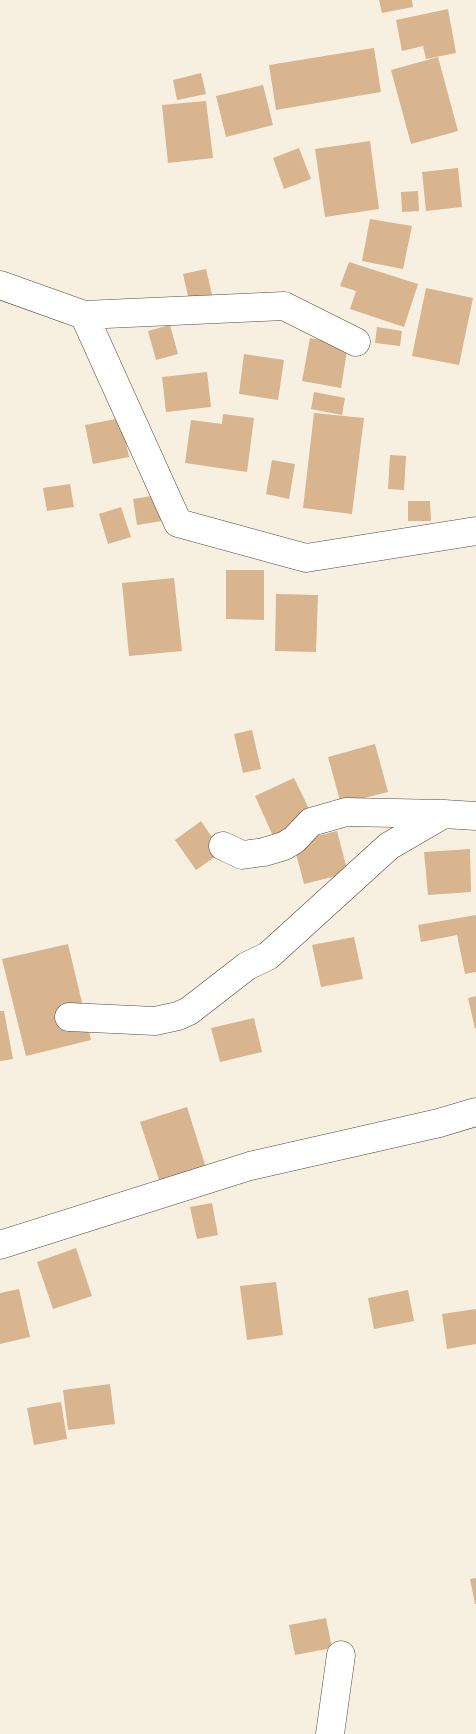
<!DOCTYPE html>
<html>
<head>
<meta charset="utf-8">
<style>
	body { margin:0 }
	canvas { display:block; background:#f7f0e0 }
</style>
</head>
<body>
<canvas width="476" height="1734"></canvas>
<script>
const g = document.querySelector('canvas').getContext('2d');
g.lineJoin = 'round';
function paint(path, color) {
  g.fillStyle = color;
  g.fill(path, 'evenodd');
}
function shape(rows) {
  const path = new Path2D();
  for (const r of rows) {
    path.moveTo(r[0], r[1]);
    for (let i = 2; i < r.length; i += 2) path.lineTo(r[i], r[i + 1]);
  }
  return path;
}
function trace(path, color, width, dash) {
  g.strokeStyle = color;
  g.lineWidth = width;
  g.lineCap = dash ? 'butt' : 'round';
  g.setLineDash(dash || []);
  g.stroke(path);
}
const building = shape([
	[379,0,412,0,413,7,382,13],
	[448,9,456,53,426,59,423,46,402,51,396,20],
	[374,48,381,92,276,110,269,65],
	[438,57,458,131,411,144,391,70],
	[201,73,206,94,177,100,173,80],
	[263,85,273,125,226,137,216,96],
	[206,101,213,158,168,163,162,105],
	[370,141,379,209,325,217,315,149],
	[299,148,311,179,284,189,273,158],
	[458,168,462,207,426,211,422,172],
	[418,191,419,211,402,212,401,192],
	[370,219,412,226,403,269,362,261],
	[349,262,418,284,404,327,350,309,356,291,340,286],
	[206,269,213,299,190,305,183,274],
	[426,288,473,298,459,365,412,356],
	[170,325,178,354,156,360,148,331],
	[377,327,402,331,400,346,375,343],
	[310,338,348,345,341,388,302,381],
	[244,354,284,360,278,400,239,394],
	[207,372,211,407,166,412,162,377],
	[314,392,345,398,342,415,311,409],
	[314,413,364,418,352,514,303,508],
	[223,414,254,418,247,472,185,463,191,420,222,424],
	[121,418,129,457,93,464,85,425],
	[390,455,406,456,404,490,388,489],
	[272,460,295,464,289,499,266,494],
	[70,484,74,507,47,511,43,488],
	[163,494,168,520,137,525,133,499],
	[408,501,430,501,431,521,408,521],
	[121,507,131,537,108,544,99,514],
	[226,570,264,570,264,620,226,619],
	[174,578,182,651,129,656,122,583],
	[276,594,318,595,316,652,275,651],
	[252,730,261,769,243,773,234,734],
	[375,744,388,792,341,804,328,757],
	[294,778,313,817,273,836,255,796],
	[201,821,222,852,196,870,175,840],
	[337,831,348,873,304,884,293,842],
	[470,849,471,892,428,895,424,852],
	[476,915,476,972,465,974,457,935,421,942,418,925],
	[354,937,363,979,321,987,312,945],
	[68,944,91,1040,26,1056,2,959],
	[476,996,476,1028,475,1029,468,998],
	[0,1011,4,1011,13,1059,0,1061],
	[254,1018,262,1052,220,1062,211,1028],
	[187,1107,208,1174,162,1189,140,1122],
	[212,1203,218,1235,197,1239,190,1207],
	[76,1248,92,1296,53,1309,37,1262],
	[276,1282,283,1335,247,1340,240,1286],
	[19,1289,30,1337,0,1344,0,1293],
	[408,1290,414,1321,374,1329,368,1298],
	[476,1309,476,1344,447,1349,442,1314],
	[110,1384,115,1424,68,1430,63,1390],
	[61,1402,67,1439,34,1445,27,1408],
	[476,1578,476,1604,475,1604,470,1579],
	[326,1618,332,1648,295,1655,289,1625]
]);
const minor = shape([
	[0,285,84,315,178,523,306,558,476,531],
	[84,315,284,306,356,342],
	[223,846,242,855,264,852,284,846,294,840,311,822,346,812,444,814],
	[69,1017,155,1021,178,1016,189,1011,247,966,268,956,389,846,444,814,476,816],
	[0,1245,250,1166,439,1123,476,1112],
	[330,1734,341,1655]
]);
paint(building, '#d8b48f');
trace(minor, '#57483b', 29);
trace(minor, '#fff', 28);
</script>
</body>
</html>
